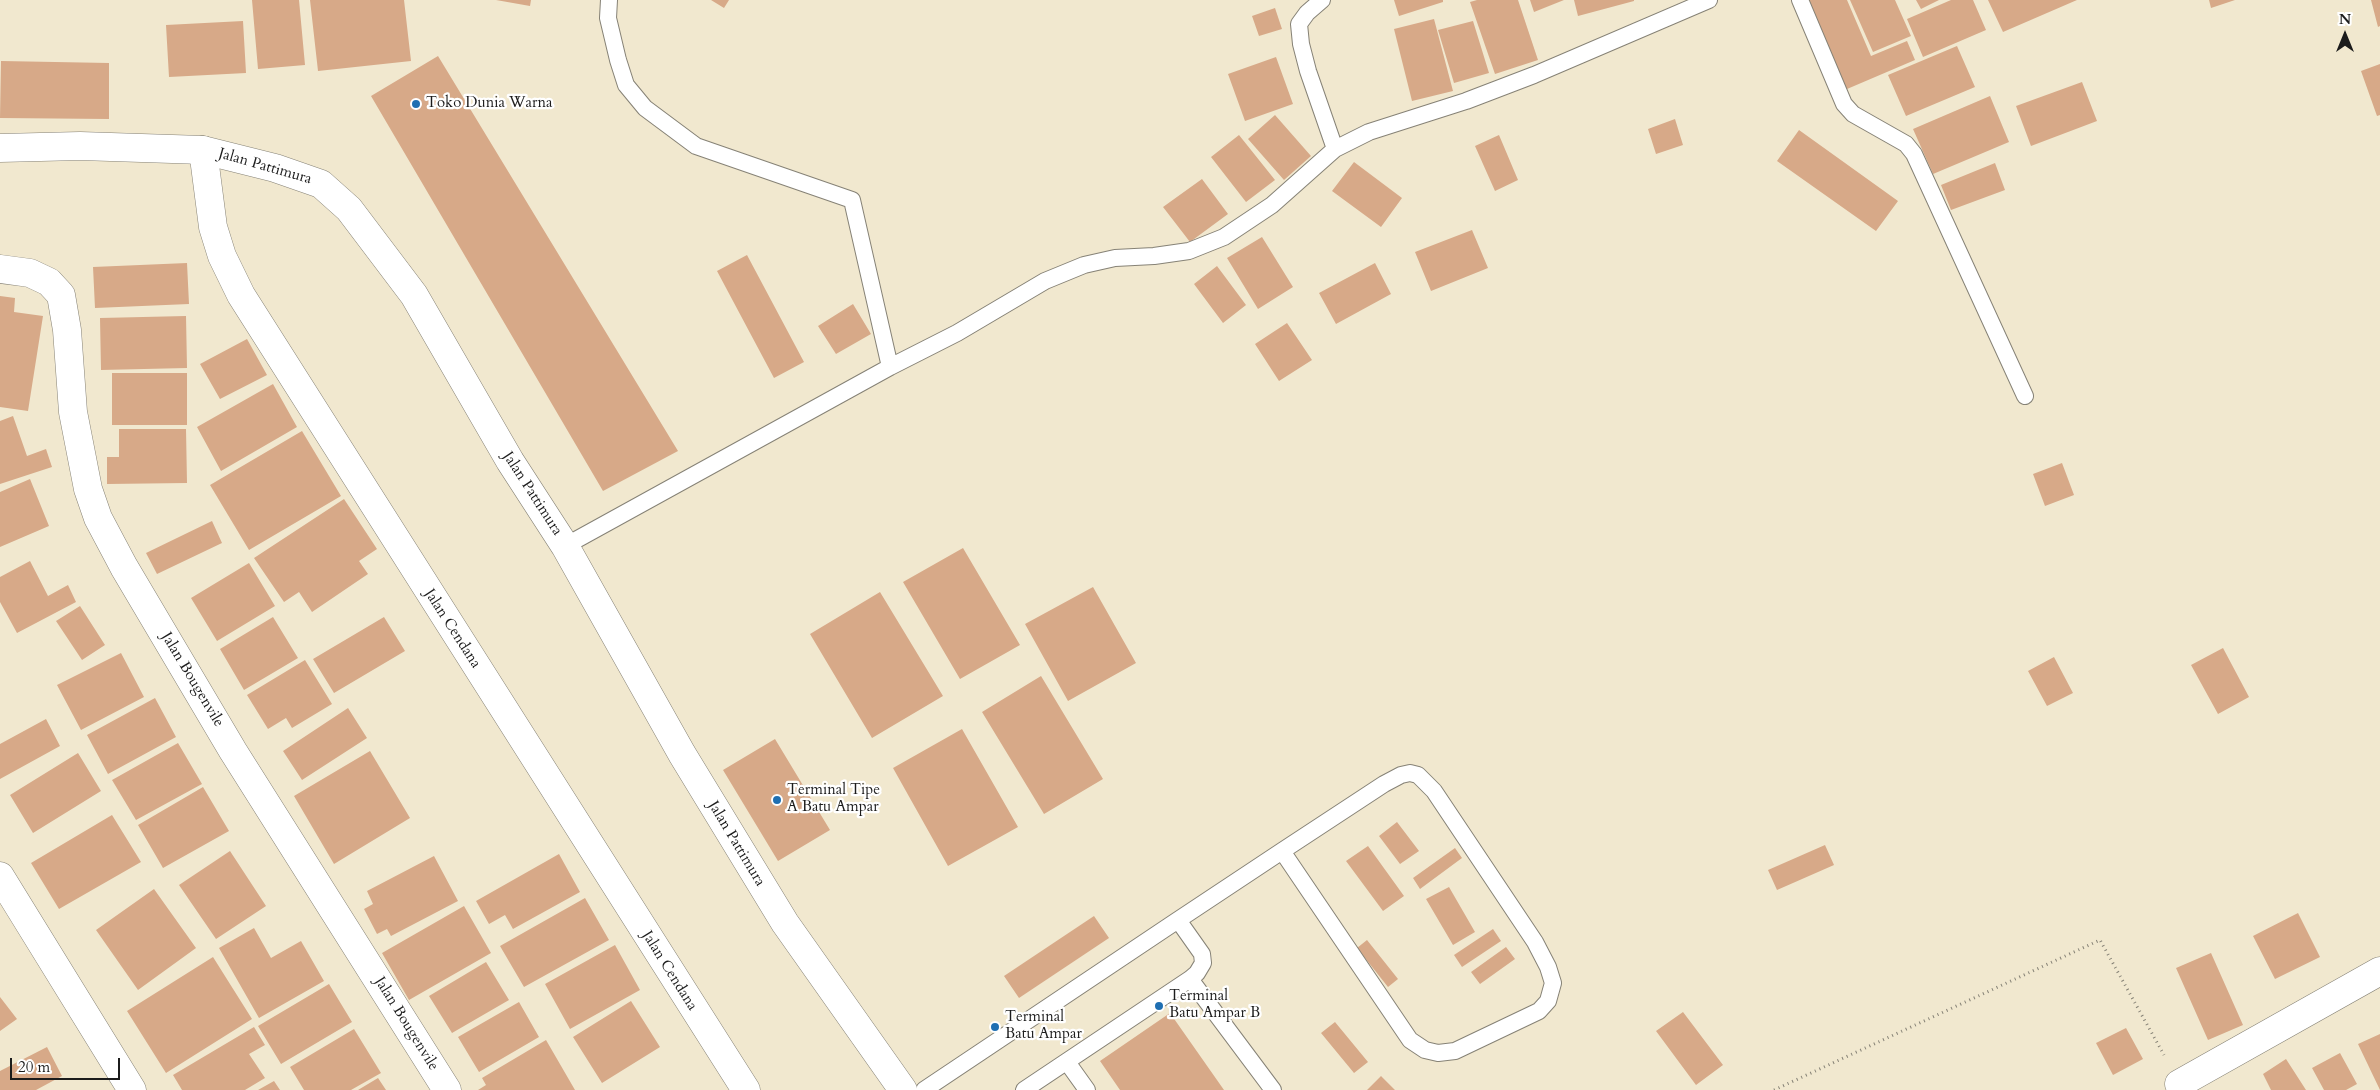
<!DOCTYPE html>
<html>
<head>
<meta charset="utf-8">
<style>
	body { margin:0 }
	#map { position:relative; width:2380px; height:1090px; overflow:hidden; background:#f1e8cf; font-family:Cardo,serif }
	canvas { display:block }
	.north { position:absolute; left:2320px; top:10px; width:50px; height:50px; -webkit-text-stroke:4px #fff; paint-order:stroke; rotate:0deg; font-size:14px; font-weight:700; line-height:20px; text-align:center; color:#1c1c1c }
	.north::after { content:''; display:block; margin:auto; width:18px; height:22px; background:#1c1c1c; clip-path:polygon(50% 0,100% 100%,50% 72%,0 100%) }
	.scale { position:absolute; left:10px; top:1058px; width:110px; height:22px; box-sizing:border-box; border:2px solid #1c1c1c; border-top:0; padding-left:6px; font-size:15px; line-height:18px; white-space:nowrap; color:#1c1c1c; -webkit-text-stroke:4px #fff; paint-order:stroke }
</style>
</head>
<body>
<div id="map">
<canvas width="2380" height="1090"></canvas>
<div class="north">N</div>
<div class="scale">20 m</div>
</div>
<script>
const g = document.querySelector('canvas').getContext('2d');
g.lineJoin = 'round';
function paint(path, color) {
  g.fillStyle = color;
  g.fill(path, 'evenodd');
}
function shape(rows) {
  const path = new Path2D();
  for (const r of rows) {
    path.moveTo(r[0], r[1]);
    for (let i = 2; i < r.length; i += 2) path.lineTo(r[i], r[i + 1]);
  }
  return path;
}
function trace(path, color, width, dash) {
  g.strokeStyle = color;
  g.lineWidth = width;
  g.lineCap = dash ? 'butt' : 'round';
  g.setLineDash(dash || []);
  g.stroke(path);
}
function drawText(font, color, halo, rows, align = 'center') {
  g.font = font + ' Cardo,serif';
  g.lineWidth = 4.5;
  g.setLineDash([]);
  g.textBaseline = 'middle';
  g.strokeStyle = halo;
  g.fillStyle = color;
  for (const [text, x, y, turn = 0] of rows) {
    g.save();
    g.translate(x, y);
    g.rotate((+turn || 0) * Math.PI / 180);
    g.textAlign = isNaN(turn) ? turn : align;
    if (halo) g.strokeText(text, 0, 0);
    g.fillText(text, 0, 0);
    g.restore();
  }
}
const building = shape([
	[252,0,299,0,305,65,258,69],
	[310,0,404,0,411,61,318,71],
	[496,0,531,0,530,6],
	[711,0,729,0,724,8],
	[1394,0,1443,0,1443,2,1399,16],
	[1477,0,1518,0,1538,60,1495,74,1470,2],
	[1530,0,1564,0,1534,12],
	[1574,0,1634,0,1634,1,1578,16],
	[1801,0,1847,0,1871,56,1907,41,1915,60,1840,92],
	[1850,0,1895,0,1911,36,1873,52],
	[1916,0,1939,0,1921,9],
	[1951,0,1973,0,1986,30,1923,57,1907,19],
	[1988,0,2077,0,2003,32],
	[2209,0,2235,0,2211,8],
	[2371,0,2380,0,2380,26,2378,27],
	[1275,8,1282,29,1259,36,1252,16],
	[1434,19,1453,91,1412,101,1394,29],
	[243,21,246,73,169,77,166,25],
	[1473,21,1489,73,1454,83,1438,30],
	[1957,46,1975,87,1906,116,1888,75],
	[438,56,678,451,603,491,371,96],
	[1276,57,1293,104,1245,121,1228,74],
	[1,61,109,63,109,119,0,118],
	[2380,64,2380,115,2377,116,2361,71],
	[2082,82,2097,121,2031,146,2016,106],
	[1990,96,2009,142,1933,174,1913,129],
	[1275,115,1311,156,1284,180,1248,139],
	[1675,119,1683,145,1656,154,1648,129],
	[1799,130,1898,201,1876,231,1777,161],
	[1239,135,1275,180,1246,202,1211,157],
	[1499,135,1518,180,1495,191,1475,146],
	[1354,162,1402,198,1381,227,1332,191],
	[1995,163,2005,190,1951,210,1941,185],
	[1202,179,1228,214,1190,242,1163,207],
	[1472,230,1488,268,1431,291,1415,252],
	[1262,237,1293,287,1258,309,1227,258],
	[747,255,804,362,774,378,717,271],
	[187,263,189,304,95,308,93,267],
	[1375,263,1391,294,1336,324,1319,293],
	[1217,266,1246,305,1223,323,1194,284],
	[0,296,15,298,14,312,43,316,28,411,0,407],
	[853,304,871,334,836,354,818,326],
	[186,316,187,368,101,370,100,318],
	[1287,323,1312,360,1279,381,1255,344],
	[247,339,267,375,220,399,200,364],
	[112,373,187,373,187,425,112,425],
	[273,384,297,427,221,471,197,427],
	[13,416,27,456,46,449,52,467,0,484,0,421],
	[119,429,186,429,187,483,107,484,107,457,119,457],
	[302,431,341,496,249,550,210,485],
	[2062,463,2074,495,2045,506,2033,474],
	[30,479,49,526,0,547,0,492],
	[344,499,377,549,359,561,368,574,312,612,299,592,284,602,254,558],
	[212,521,222,543,157,574,146,553],
	[963,548,1020,645,960,679,903,582],
	[30,561,48,596,68,585,76,602,17,633,0,602,0,577],
	[249,563,275,606,217,641,191,598],
	[1093,587,1136,663,1068,701,1025,624],
	[880,592,943,696,872,738,810,634],
	[80,606,105,645,82,660,56,621],
	[273,617,298,658,244,690,220,649],
	[384,617,405,651,334,693,313,659],
	[2223,648,2249,697,2218,714,2191,665],
	[121,653,144,697,81,730,57,685],
	[2054,657,2073,693,2047,706,2028,671],
	[305,660,332,704,292,728,286,718,268,729,247,695],
	[1041,676,1103,779,1044,814,982,712],
	[155,698,176,737,108,774,87,735],
	[348,708,367,738,302,780,283,751],
	[46,719,60,746,0,779,0,744],
	[962,729,1018,827,948,866,893,768],
	[775,739,830,830,778,861,723,770],
	[178,743,202,784,136,820,112,780],
	[370,751,410,818,334,864,294,796],
	[78,753,101,791,33,833,10,795],
	[203,787,229,831,163,868,138,825],
	[112,815,141,862,59,909,31,863],
	[1397,822,1419,851,1400,864,1379,836],
	[1825,845,1834,865,1777,890,1768,870],
	[1368,846,1404,896,1383,911,1346,861],
	[1455,848,1462,858,1420,889,1413,878],
	[230,851,266,906,216,939,179,885],
	[559,854,580,892,513,929,505,915,489,924,476,901],
	[434,856,458,901,391,936,387,929,377,934,364,909,373,904,367,891],
	[1449,887,1475,932,1453,945,1426,899],
	[154,889,196,948,138,990,96,930],
	[585,898,609,940,524,987,500,946],
	[464,906,491,953,409,1000,382,953],
	[2298,913,2320,957,2275,979,2253,936],
	[1094,916,1109,938,1019,998,1004,976],
	[254,928,271,958,301,941,324,981,259,1018,219,948],
	[1493,929,1501,941,1462,967,1454,955],
	[1367,940,1398,979,1388,987,1357,948],
	[615,945,640,990,570,1029,545,984],
	[1506,947,1515,959,1480,984,1471,972],
	[2211,953,2243,1025,2208,1040,2176,968],
	[213,957,252,1019,166,1073,127,1011],
	[486,962,509,1000,452,1033,429,996],
	[329,984,352,1022,281,1064,258,1026],
	[0,997,17,1019,0,1031],
	[631,1001,660,1047,602,1083,573,1037],
	[519,1002,539,1037,479,1072,458,1037],
	[1683,1012,1723,1065,1696,1085,1656,1031],
	[1170,1013,1224,1090,1120,1090,1100,1061],
	[1335,1022,1368,1062,1354,1073,1321,1033],
	[254,1027,265,1045,249,1054,265,1078,245,1090,182,1090,173,1075],
	[2126,1028,2143,1059,2113,1075,2096,1043],
	[354,1029,381,1073,351,1090,304,1090,290,1067],
	[2380,1034,2380,1090,2358,1044],
	[546,1040,575,1090,478,1090,486,1085,482,1078],
	[47,1047,62,1076,36,1090,0,1090,0,1071],
	[2340,1053,2357,1084,2346,1090,2324,1090,2312,1068],
	[2286,1059,2306,1090,2271,1090,2263,1074],
	[1381,1076,1395,1090,1367,1090],
	[378,1078,386,1090,358,1090],
	[274,1081,280,1090,258,1090]
]);
const path = shape([
	[1774,1090,2100,940,2164,1055]
]);
const service = shape([
	[609,0,608,18,618,60,626,85,645,108,696,146,852,200,890,367],
	[1322,0,1307,13,1299,24,1301,44,1308,71,1335,149],
	[1800,0,1844,104,1853,114,1906,144,1914,154,2025,396],
	[565,546,890,367,957,333,1045,281,1084,265,1115,258,1154,256,1189,251,1224,237,1272,205,1335,149,1369,132,1466,101,1534,75,1709,0],
	[1178,920,1282,851,1384,784,1401,775,1410,773,1418,775,1434,791,1535,942,1548,967,1553,983,1548,1001,1539,1011,1455,1051,1438,1053,1425,1050,1410,1040,1282,851],
	[1190,979,1273,1090],
	[1067,1062,1087,1090],
	[924,1090,1178,920,1202,954,1203,963,1197,973,1190,979,1024,1090]
]);
const minor = shape([
	[203,150,213,227,222,256,241,295,746,1090],
	[0,269,30,273,49,282,61,295,67,330,73,412,88,489,98,518,124,567,233,751,447,1090],
	[0,876,132,1090],
	[2179,1084,2380,971]
]);
const tertiary = shape([
	[0,148,80,146,203,150,275,168,321,184,349,209,414,295,510,461,565,546,682,754,785,923,903,1090]
]);
const markers = [
	[416,104,5,"#1f6fb2"],
	[777,800,5,"#1f6fb2"],
	[1159,1006,5,"#1f6fb2"],
	[995,1027,5,"#1f6fb2"]
];
const poiNames = [
	["Toko Dunia Warna",426,104],
	["Terminal Tipe",787,791],
	["A Batu Ampar",787,808],
	["Terminal",1169,997],
	["Batu Ampar B",1169,1014],
	["Terminal",1005,1018],
	["Batu Ampar",1005,1035]
];
const streetNames = [
	["Jalan Pattimura",265,167,16],
	["Jalan Pattimura",532,494,57],
	["Jalan Cendana",452,629,57],
	["Jalan Bougenvile",192,680,59],
	["Jalan Pattimura",736,844,59],
	["Jalan Cendana",669,971,58],
	["Jalan Bougenvile",406,1024,58]
];
paint(building, '#d7a988');
trace(service, '#868276', 18);
trace(minor, '#868276', 29);
trace(tertiary, '#868276', 29);
trace(path, '#868276', 3, [1, 4]);
trace(service, '#fff', 16);
trace(minor, '#fff', 28);
trace(tertiary, '#fff', 28);
for (const [x, y, r, color] of markers) {
  const dot = new Path2D();
  dot.arc(x, y, r, 0, 2 * Math.PI);
  g.fillStyle = color;
  g.fill(dot);
  trace(dot, '#fff', 2);
}
drawText('15px', '#1c1c1c', '#fff', poiNames, 'left');
drawText('15px', '#1c1c1c', '#fff', streetNames);
</script>
</body>
</html>
